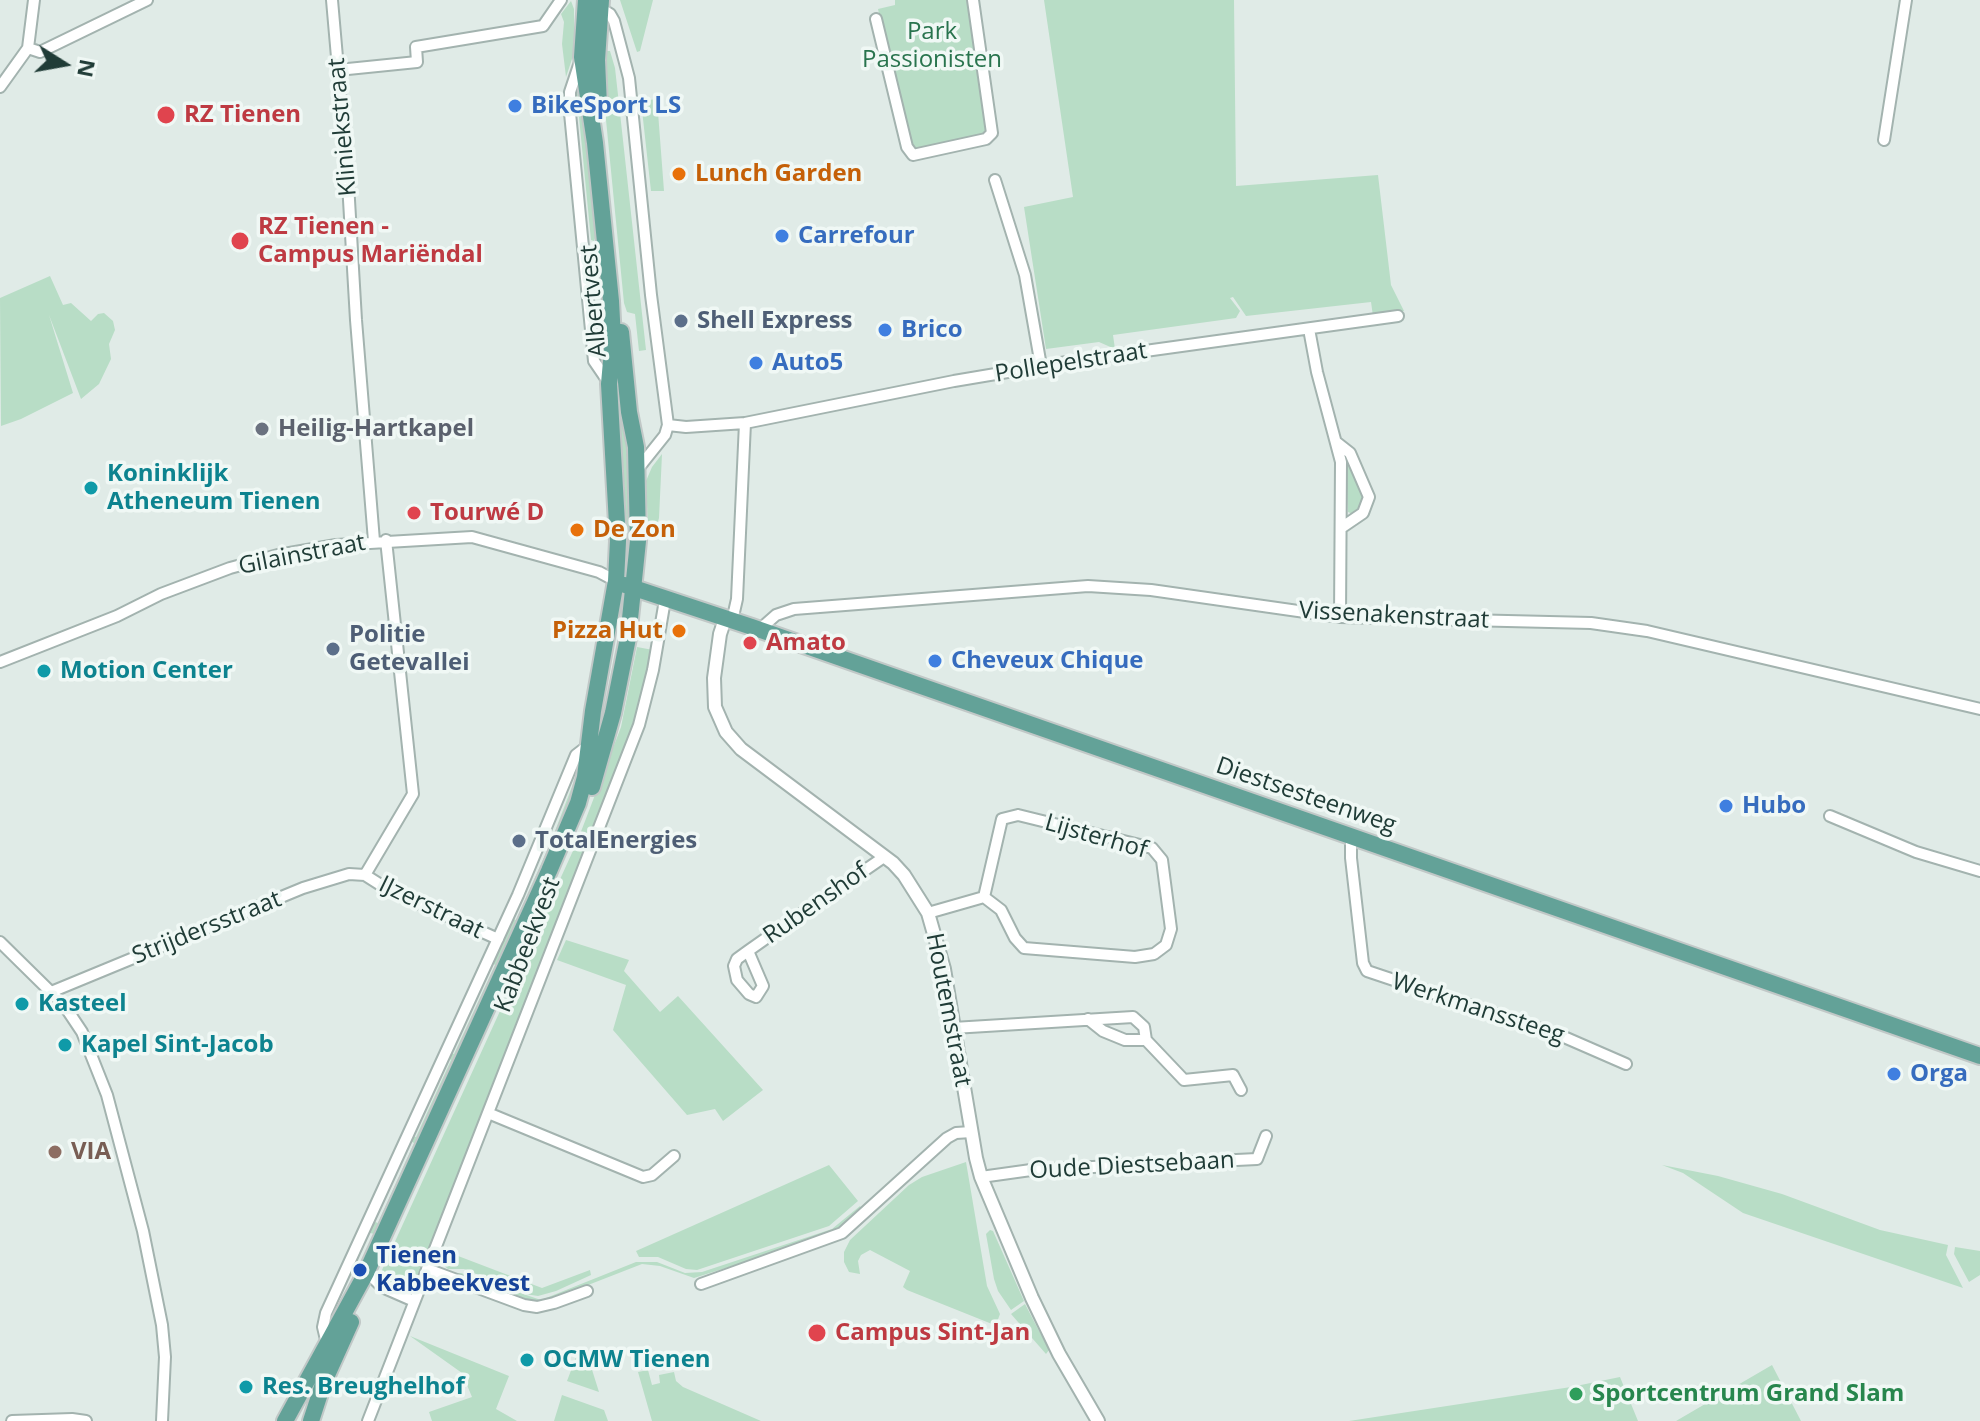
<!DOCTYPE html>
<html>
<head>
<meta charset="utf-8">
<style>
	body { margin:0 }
	#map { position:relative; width:1980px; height:1421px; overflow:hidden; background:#e0ebe7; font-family:"Open Sans",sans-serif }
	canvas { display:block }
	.north { position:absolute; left:24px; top:24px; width:80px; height:80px; -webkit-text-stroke:6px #f0f8f5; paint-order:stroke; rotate:101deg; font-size:22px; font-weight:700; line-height:32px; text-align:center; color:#203c37 }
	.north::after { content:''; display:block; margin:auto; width:28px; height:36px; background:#203c37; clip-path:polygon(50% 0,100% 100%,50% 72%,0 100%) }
</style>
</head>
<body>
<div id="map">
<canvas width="1980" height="1421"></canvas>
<div class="north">N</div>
</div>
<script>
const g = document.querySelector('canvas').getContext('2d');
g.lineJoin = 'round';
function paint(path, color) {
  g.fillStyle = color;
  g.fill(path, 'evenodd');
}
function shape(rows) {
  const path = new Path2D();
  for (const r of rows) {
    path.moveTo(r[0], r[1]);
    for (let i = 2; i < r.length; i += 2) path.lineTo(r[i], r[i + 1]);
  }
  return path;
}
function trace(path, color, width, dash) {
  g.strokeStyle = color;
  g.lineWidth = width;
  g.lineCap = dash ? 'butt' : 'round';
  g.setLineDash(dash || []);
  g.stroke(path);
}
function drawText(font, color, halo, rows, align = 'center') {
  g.font = font + ' "Open Sans",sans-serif';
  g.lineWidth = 7;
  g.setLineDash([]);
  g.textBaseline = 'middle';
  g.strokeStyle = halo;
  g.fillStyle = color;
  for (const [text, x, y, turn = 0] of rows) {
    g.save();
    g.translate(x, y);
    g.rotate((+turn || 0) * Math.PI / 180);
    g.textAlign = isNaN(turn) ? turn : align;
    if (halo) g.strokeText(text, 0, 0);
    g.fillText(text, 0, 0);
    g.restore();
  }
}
const green = shape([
	[620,0,653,0,640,51,637,52],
	[895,0,970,0,988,130,984,136,917,151,908,141,878,9,895,5],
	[1044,0,1234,0,1236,186,1378,175,1391,285,1404,311,1373,316,1371,302,1246,316,1233,297,1230,298,1240,311,1236,318,1113,335,1115,349,1099,342,1046,349,1024,207,1073,197],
	[571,1,574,9,574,53,566,77,562,44,564,22,561,14],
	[603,51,610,51,615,68,620,113,646,350,639,351,635,314,627,312,624,303,601,69],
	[580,74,600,226,594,241,591,240,579,117,573,116,573,98],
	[657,99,664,191,651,191,641,101],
	[50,276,63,305,71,303,91,321,98,314,104,313,113,321,115,330,109,344,111,359,99,384,81,399,49,315,73,393,21,419,1,426,0,298],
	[620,417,625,418,631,530,627,530],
	[662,454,659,518,656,529,648,527,646,481,652,467],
	[1349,463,1352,464,1365,495,1365,504,1355,515,1348,512,1346,465],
	[637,647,653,650,643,696,633,726,420,1270,414,1282,402,1289,384,1278,382,1270,577,842,621,727],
	[583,755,577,789,387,1216,374,1234,367,1232,372,1221,378,1223,414,1143,409,1140,411,1136,416,1137,451,1060,447,1057,449,1052,454,1054,495,965,491,962,511,918,516,920,550,844,573,784,576,784,578,771,573,769],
	[566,940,629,960,624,971,660,1012,678,996,763,1090,723,1121,715,1109,687,1115,613,1030,626,985,557,960],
	[966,1162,987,1286,1000,1314,997,1322,992,1324,907,1290,903,1287,910,1271,870,1250,861,1255,858,1261,860,1274,849,1272,844,1262,844,1252,850,1240,909,1185,922,1177],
	[829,1165,858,1201,829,1226,697,1270,686,1269,658,1257,639,1257,636,1251],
	[1662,1165,1718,1176,1782,1194,1880,1230,1948,1245,1946,1255,1963,1288,1743,1213,1683,1173],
	[860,1206,862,1210,839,1229,795,1246,694,1278,660,1266,642,1264,547,1301,534,1303,449,1273,461,1273,541,1300,636,1262,657,1262,685,1273,702,1272,832,1229],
	[990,1230,993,1231,1024,1301,1011,1310,998,1291,994,1279,986,1234],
	[1955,1247,1980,1251,1980,1275,1969,1282,1954,1254],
	[445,1251,542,1288,590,1270,591,1275,556,1291,538,1296,525,1294,464,1269,448,1269,442,1264],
	[1025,1304,1049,1350,1046,1354,1011,1314],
	[410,1336,509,1376,496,1409,517,1421,432,1421,429,1412,472,1397,462,1373],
	[578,1352,588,1357,599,1392,567,1381],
	[1772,1365,1801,1421,1676,1421],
	[648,1370,652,1385,660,1383,659,1375,674,1372,676,1381,683,1387,761,1421,652,1421,638,1372],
	[1620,1377,1638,1421,1349,1421,1571,1387],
	[562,1395,604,1410,608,1421,554,1421]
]);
const minor = shape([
	[332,0,348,183,356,320,374,541],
	[600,8,610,14,614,21,629,78,651,295,668,425,665,435,637,470],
	[876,19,907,147,913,155,986,139,992,133,973,0],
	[28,48,40,52,147,0],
	[581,59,570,92,570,113,594,361,609,383],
	[338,70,417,62,416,47,543,26,561,0],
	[0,87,28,48,34,0],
	[1884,140,1906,0],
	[995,180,1025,275,1041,366],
	[1309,329,1317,372,1341,462,1340,617],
	[668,425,686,427,745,423,954,381,1073,361,1398,316],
	[1336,442,1350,453,1369,497,1363,513,1341,528],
	[732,621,737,599,745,423],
	[759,630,776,615,794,609,1088,586,1151,590,1340,617,1591,623,1647,631,1980,709],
	[0,662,117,616,161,594,230,568,278,555,336,545,472,537,599,572,616,581],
	[1018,815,1152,848,1162,860,1171,929,1166,945,1154,954,1135,957,1024,948,1015,938,1001,910,984,897,1002,819,1018,815],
	[1830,816,1916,852,1980,871],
	[1351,837,1351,858,1363,963,1367,971,1564,1037,1626,1064],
	[365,875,413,794,386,540],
	[928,913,984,897],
	[0,942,64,1005,82,1032,107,1095,143,1231,162,1325,165,1357,162,1421],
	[748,951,763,986,756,997,749,994,737,980,734,966,737,959,748,951,765,939,884,857],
	[51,992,303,888,349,874,365,875,387,889,498,939],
	[1088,1019,1103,1031,1125,1040,1146,1040],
	[953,1028,1133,1017,1144,1027,1146,1040,1184,1080,1233,1075,1241,1090],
	[488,1113,643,1177,652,1175,674,1156],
	[981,1177,1031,1170,1257,1159,1266,1136],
	[427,1269,524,1305,537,1307,554,1303,587,1291],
	[371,1276,382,1287,414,1301],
	[701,1284,842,1233,947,1138,956,1133,971,1132],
	[327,1344,323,1327,326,1313,518,895,576,755,589,745],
	[12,1421,72,1419,86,1421],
	[368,1421,639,725,653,670,665,600]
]);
const tertiary = shape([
	[725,619,720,634,714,678,715,707,726,732,741,749,893,863,904,875,928,913,944,969,976,1158,981,1177,1032,1298,1059,1354,1098,1421]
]);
const primary = shape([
	[599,106,597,60,601,0],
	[625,585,752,627,1980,1056],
	[592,787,613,713,628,638,638,541,636,447,629,412,621,332],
	[285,1421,366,1273,549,871,578,803,585,777,593,711,616,581,618,541,609,384,613,339,611,301,595,143,582,57,586,0],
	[311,1421,323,1384,351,1322]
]);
const markers = [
	[515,106,8,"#3f7fe0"],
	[166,115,10,"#e0444e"],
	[679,174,8,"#e8710a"],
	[782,236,8,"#3f7fe0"],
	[240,241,10,"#e0444e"],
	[681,321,8,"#5c6f8a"],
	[885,330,8,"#3f7fe0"],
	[756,363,8,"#3f7fe0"],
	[262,429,8,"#6b7280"],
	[91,488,8,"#0f9aa8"],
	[414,513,8,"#e0444e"],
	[577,530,8,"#e8710a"],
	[679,631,8,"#e8710a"],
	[750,643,8,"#e0444e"],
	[333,649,8,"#5c6f8a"],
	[935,661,8,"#3f7fe0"],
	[44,671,8,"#0f9aa8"],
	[1726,806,8,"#3f7fe0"],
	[519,841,8,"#5c6f8a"],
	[22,1004,8,"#0f9aa8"],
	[65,1045,8,"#0f9aa8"],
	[1894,1074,8,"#3f7fe0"],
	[55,1152,8,"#8d6e63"],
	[360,1270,8,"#1a4fb4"],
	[817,1333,10,"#e0444e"],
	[527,1360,8,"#0f9aa8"],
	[246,1387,8,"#0f9aa8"],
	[1576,1394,8,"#2e9e5b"]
];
const parkNames = [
	["Park",932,32],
	["Passionisten",932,60]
];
const shopNames = [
	["BikeSport LS",531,106],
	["Carrefour",798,236],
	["Brico",901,330],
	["Auto5",772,363],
	["Cheveux Chique",951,661],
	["Hubo",1742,806],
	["Orga",1910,1074]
];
const healthNames = [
	["RZ Tienen",184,115],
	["RZ Tienen -",258,227],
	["Campus Mariëndal",258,255],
	["Tourwé D",430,513],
	["Amato",766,643],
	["Campus Sint-Jan",835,1333]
];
const streetNames = [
	["Kliniekstraat",343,127,-95],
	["Albertvest",594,301,-95],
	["Pollepelstraat",1071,363,-9],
	["Gilainstraat",302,555,-11],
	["Vissenakenstraat",1394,616,3],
	["Diestsesteenweg",1306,796,19],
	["Lijsterhof",1096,837,16],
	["Rubenshof",816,904,-35],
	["IJzerstraat",431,908,26],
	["Strijdersstraat",207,928,-22],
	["Kabbeekvest",528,945,-69],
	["Werkmanssteeg",1478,1009,18],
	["Houtemstraat",948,1010,79],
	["Oude Diestsebaan",1132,1166,-3]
];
const foodNames = [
	["Lunch Garden",695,174],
	["De Zon",593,530],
	["Pizza Hut",663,631,"right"]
];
const serviceNames = [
	["Shell Express",697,321],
	["Politie",349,635],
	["Getevallei",349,663],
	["TotalEnergies",535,841]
];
const worshipNames = [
	["Heilig-Hartkapel",278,429]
];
const cultureNames = [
	["Koninklijk",107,474],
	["Atheneum Tienen",107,502],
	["Motion Center",60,671],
	["Kasteel",38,1004],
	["Kapel Sint-Jacob",81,1045],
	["OCMW Tienen",543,1360],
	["Res. Breughelhof",262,1387]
];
const educationNames = [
	["VIA",71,1152]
];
const transitNames = [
	["Tienen",376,1256],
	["Kabbeekvest",376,1284]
];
const leisureNames = [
	["Sportcentrum Grand Slam",1592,1394]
];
paint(green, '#b8ddc6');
trace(minor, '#a3b3af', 14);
trace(tertiary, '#a3b3af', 16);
trace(primary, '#c1c8c7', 20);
trace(minor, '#fff', 10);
trace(tertiary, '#fff', 12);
trace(primary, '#63a298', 16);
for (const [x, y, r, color] of markers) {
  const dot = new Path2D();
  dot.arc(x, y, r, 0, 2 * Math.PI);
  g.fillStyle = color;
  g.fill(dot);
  trace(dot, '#f0f8f5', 3);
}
drawText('24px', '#29744e', '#f0f8f5', parkNames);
drawText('bold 24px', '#366cbe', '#f0f8f5', shopNames, 'left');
drawText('bold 24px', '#be3a42', '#f0f8f5', healthNames, 'left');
drawText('24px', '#203c37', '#f0f8f5', streetNames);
drawText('bold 24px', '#c56008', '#f0f8f5', foodNames, 'left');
drawText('bold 24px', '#4e5e75', '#f0f8f5', serviceNames, 'left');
drawText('bold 24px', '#5b616d', '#f0f8f5', worshipNames, 'left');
drawText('bold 24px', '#0d838f', '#f0f8f5', cultureNames, 'left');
drawText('bold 24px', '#785e54', '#f0f8f5', educationNames, 'left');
drawText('bold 24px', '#164399', '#f0f8f5', transitNames, 'left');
drawText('bold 24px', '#27864d', '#f0f8f5', leisureNames, 'left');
</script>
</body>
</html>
